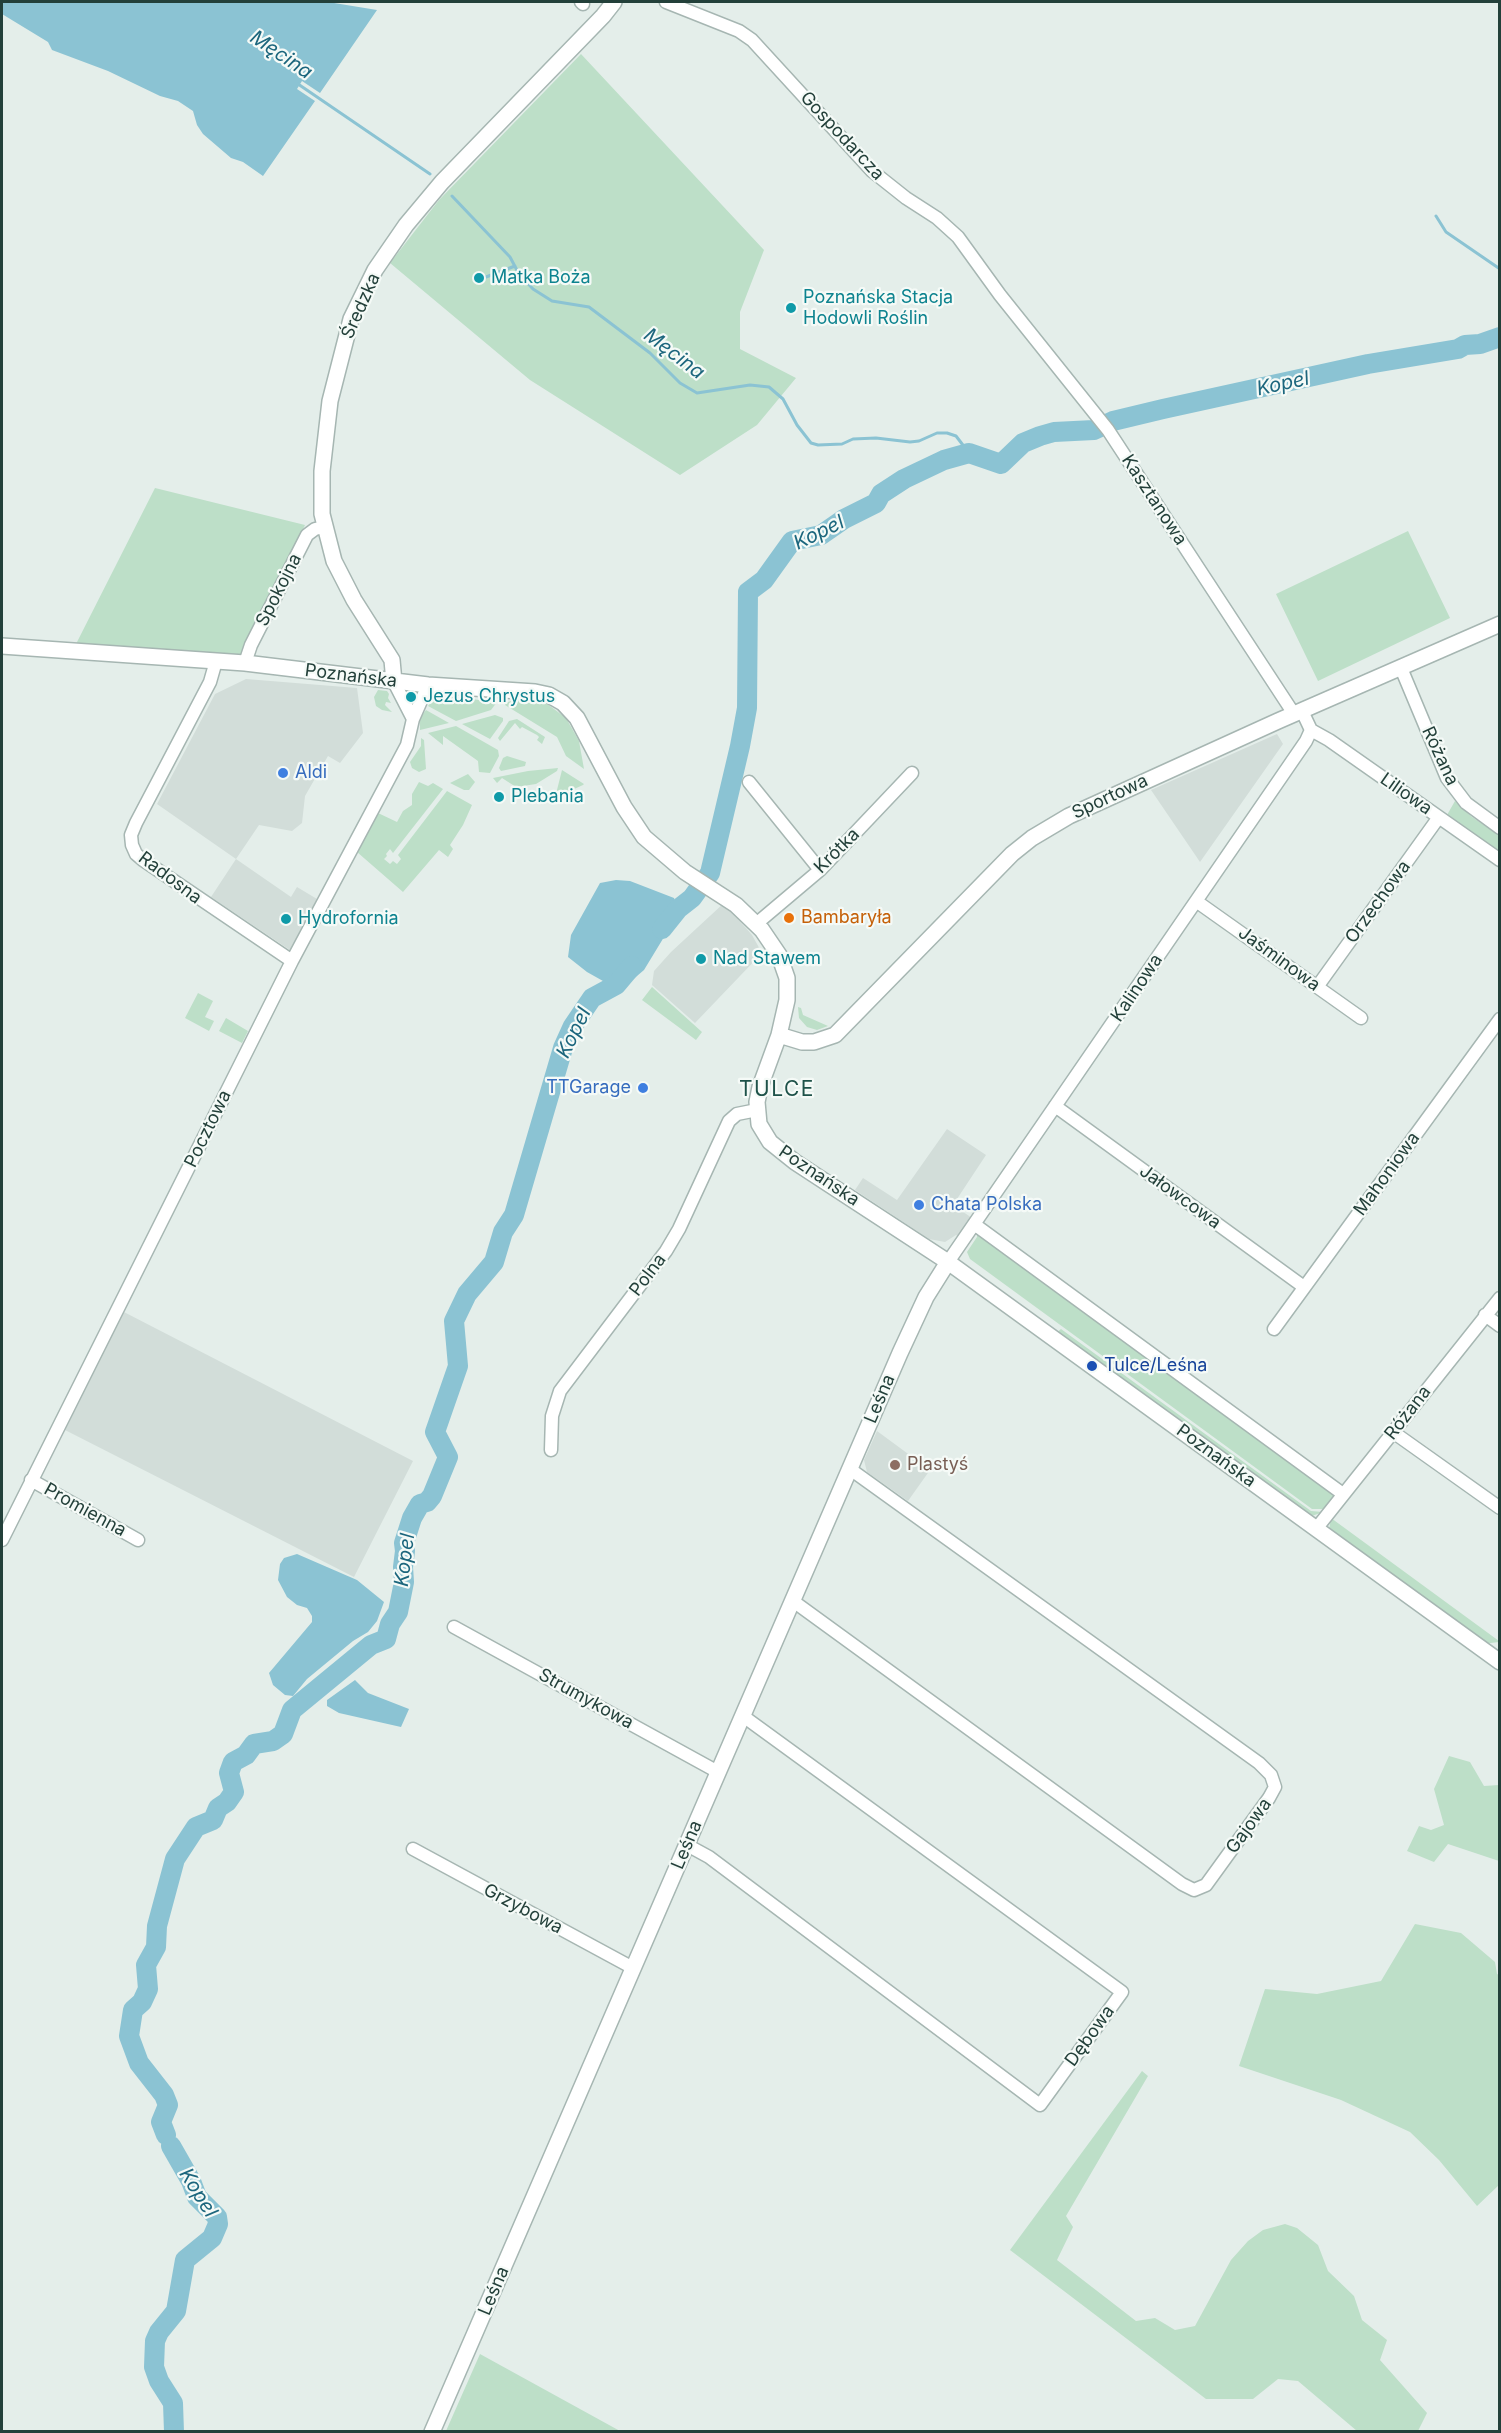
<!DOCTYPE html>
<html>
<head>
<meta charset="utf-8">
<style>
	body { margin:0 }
	#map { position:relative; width:1501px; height:2433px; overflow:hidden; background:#e4eeea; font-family:Inter,sans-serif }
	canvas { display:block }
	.frame { position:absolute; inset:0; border:3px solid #23403a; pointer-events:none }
</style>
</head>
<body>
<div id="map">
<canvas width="1501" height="2433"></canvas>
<div class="frame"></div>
</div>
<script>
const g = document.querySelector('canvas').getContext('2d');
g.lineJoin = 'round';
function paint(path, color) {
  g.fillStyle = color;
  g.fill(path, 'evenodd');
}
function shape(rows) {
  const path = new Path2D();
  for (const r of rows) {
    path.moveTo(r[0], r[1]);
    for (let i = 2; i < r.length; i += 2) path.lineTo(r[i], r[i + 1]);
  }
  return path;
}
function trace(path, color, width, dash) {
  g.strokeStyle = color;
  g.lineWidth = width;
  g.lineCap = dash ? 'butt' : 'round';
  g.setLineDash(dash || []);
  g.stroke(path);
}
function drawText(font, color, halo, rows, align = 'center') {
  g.font = font + ' Inter,sans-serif';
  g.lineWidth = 4.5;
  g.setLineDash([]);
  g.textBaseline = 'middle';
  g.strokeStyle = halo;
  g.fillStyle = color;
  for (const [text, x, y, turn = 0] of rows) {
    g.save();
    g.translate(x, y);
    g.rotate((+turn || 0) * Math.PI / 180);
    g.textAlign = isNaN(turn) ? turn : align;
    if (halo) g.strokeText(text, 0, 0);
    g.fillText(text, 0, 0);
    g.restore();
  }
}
const built = shape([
	[246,679,357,688,363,733,340,763,328,756,305,796,302,823,292,831,259,825,236,859,291,897,297,887,317,899,290,950,211,897,236,859,157,804,215,694],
	[1277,734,1283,744,1200,862,1151,790],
	[724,903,752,935,762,953,695,1023,652,985,654,971,671,952],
	[947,1129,986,1155,953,1205,972,1218,959,1237,956,1235,945,1242,929,1239,855,1190,863,1178,897,1200],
	[122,1311,413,1461,354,1577,65,1430],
	[877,1431,930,1470,908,1501,867,1472,864,1460]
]);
const green = shape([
	[581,54,764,250,740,312,740,349,796,378,757,425,680,475,530,380,390,263,439,200],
	[155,488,305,525,241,657,76,644],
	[1408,531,1450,618,1318,681,1276,594],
	[378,690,387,691,389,694,388,698,391,703,386,702,385,705,392,712,382,710,376,706,374,697],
	[435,695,497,702,491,710,456,721,428,706],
	[518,699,546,703,566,718,579,741,584,769,566,756,557,737,505,705,505,703],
	[426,710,449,723,420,730,420,718],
	[495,715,503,718,503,721,490,739,462,724],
	[517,719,545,737,542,744,537,740,539,737,537,735,522,727,520,729,515,723,500,741,498,738,509,721],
	[456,726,498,750,499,756,490,773,479,772,478,761,443,736,443,745,428,733],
	[421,738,424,740,426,769,419,772,412,768,410,762,421,746],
	[507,756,526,762,525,766,501,771,499,768,503,758],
	[558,768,557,771,536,784,516,787,502,778,497,783,493,778,528,771],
	[562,770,584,784,583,785,561,795,556,794],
	[468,774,475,782,469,790,464,790,450,783],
	[419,782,428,786,433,783,443,789,393,853,390,849,386,854,387,856,384,859,390,864,393,861,397,864,401,859,398,855,447,791,472,805,463,825,450,845,453,849,448,857,439,850,403,892,357,852,378,813,397,822,403,811,412,805,412,794],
	[1455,801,1472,817,1499,835,1499,852,1447,815],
	[652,987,702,1032,696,1040,642,1000],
	[198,993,213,1001,205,1017,214,1021,209,1031,185,1018],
	[798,1007,801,1008,803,1015,828,1026,817,1030,807,1027,799,1018],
	[226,1018,248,1031,242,1043,219,1031],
	[977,1230,1337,1492,1323,1509,1312,1509,970,1259,967,1252,977,1237],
	[1061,1329,1311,1511,1323,1512,1309,1517,1055,1334],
	[1331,1518,1499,1641,1499,1642,1482,1644,1329,1530],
	[1449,1756,1470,1762,1484,1786,1499,1785,1499,1861,1448,1844,1434,1862,1407,1851,1419,1826,1431,1830,1444,1825,1434,1789],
	[1415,1924,1461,1933,1495,1962,1497,1974,1499,1975,1499,2185,1477,2206,1439,2160,1410,2132,1341,2100,1239,2066,1265,1989,1317,1994,1381,1981],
	[1142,2071,1148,2076,1066,2216,1073,2227,1057,2260,1136,2321,1155,2318,1175,2330,1195,2326,1231,2260,1248,2241,1263,2230,1285,2224,1297,2228,1318,2245,1328,2271,1354,2296,1362,2320,1387,2340,1380,2360,1427,2413,1418,2431,1357,2431,1298,2381,1278,2379,1253,2399,1206,2399,1010,2250],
	[480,2354,620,2431,446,2431]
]);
const water = shape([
	[2,2,328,2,377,10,320,93,302,81,297,89,315,101,263,176,243,162,231,158,203,134,197,125,193,111,178,101,160,96,108,71,52,50,48,42,2,14],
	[616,880,630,881,674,898,678,909,678,914,644,970,624,987,603,981,587,972,568,957,571,935,600,883],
	[297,1554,357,1580,384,1602,377,1621,368,1632,353,1641,307,1679,293,1696,285,1695,273,1685,269,1673,312,1622,312,1616,307,1608,297,1605,287,1597,278,1580,280,1564,284,1558],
	[355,1680,368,1693,409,1709,401,1727,339,1713,327,1706,327,1700]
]);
const stream = shape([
	[298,84,430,174],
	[452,196,510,257,519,274,533,289,552,301,589,307,650,353,680,383,697,393,750,385,769,387,783,399,797,425,811,443,818,445,842,444,853,439,876,438,910,442,919,441,937,433,947,433,956,436,969,453],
	[1436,216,1446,232,1500,269],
	[486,277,515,266]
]);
const river = shape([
	[662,929,678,909,692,898,710,873,740,746,747,708,748,592,764,580,792,541,821,535,844,519,876,503,881,494,904,479,944,460,969,453,1001,464,1023,443,1040,436,1054,432,1094,430,1113,421,1163,409,1368,364,1458,349,1465,345,1480,344,1500,337],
	[166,2135,161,2122,168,2105,164,2095,139,2063,129,2036,133,2010,142,2002,148,1989,146,1965,156,1947,157,1926,175,1859,196,1827,213,1820,218,1808,227,1802,234,1792,229,1773,233,1762,246,1755,254,1744,273,1741,283,1734,292,1710,371,1645,386,1639,390,1624,398,1612,404,1582,403,1567,405,1551,404,1543,412,1518,420,1504,427,1502,432,1496,448,1457,435,1432,458,1366,454,1321,467,1294,494,1262,503,1232,514,1215,563,1048,573,1026,592,998,616,985,632,966],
	[171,2146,191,2181,197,2197,217,2217,218,2224,212,2238,185,2260,176,2311,159,2332,155,2341,154,2367,159,2381,173,2403,174,2432]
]);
const minor = shape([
	[581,2,583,4],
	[666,2,739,31,752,40,872,171,906,198,937,218,958,237,1000,295,1108,430,1294,714],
	[216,661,210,682,136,823,131,835,132,845,136,854,143,860,292,961],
	[245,663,251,645,307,535,315,529,324,527],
	[1401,668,1447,778,1466,803,1500,828],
	[413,719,428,685],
	[1311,730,1329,740,1500,860],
	[749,782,820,870],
	[1196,901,1361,1018],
	[756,924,820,870,912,773],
	[1317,987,1439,817],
	[1055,1106,1304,1287],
	[974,1224,1343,1494],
	[948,1262,1306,741,1311,730,1302,711],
	[1485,1315,1500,1326],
	[1274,1329,1500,1019],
	[1393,1432,1500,1508],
	[551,1450,552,1416,560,1391,666,1251,679,1229,729,1121,737,1114,757,1110],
	[31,1480,138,1540],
	[1316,1529,1500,1298],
	[2,1540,292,961,407,745,413,719,394,682],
	[793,1601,1182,1884,1194,1890,1206,1885,1269,1798,1275,1787,1271,1775,1259,1763,850,1469],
	[454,1627,718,1772],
	[687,1845,709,1857,1040,2105,1122,1992,743,1716],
	[413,1849,633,1968]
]);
const tertiary = shape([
	[2,646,245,663,428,685,535,692,549,695,563,703,577,718,624,807,644,837,685,872,736,905,762,930,779,955,787,978,787,1000,779,1035,760,1087,757,1102,759,1124,770,1142,795,1162,948,1262,1500,1662],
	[394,682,392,660,354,600,334,561,322,514,322,471,330,401,351,319,375,270,406,225,442,182,603,16,614,2],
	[779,1035,802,1042,814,1042,835,1035,1012,854,1032,838,1069,816,1278,721,1500,624],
	[432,2432,900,1353,926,1297,948,1262]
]);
const markers = [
	[479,278,6,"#0f9aa8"],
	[791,308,6,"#0f9aa8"],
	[411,697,6,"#0f9aa8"],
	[283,773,6,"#3f7fe0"],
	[499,797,6,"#0f9aa8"],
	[789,918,6,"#e8710a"],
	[286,919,6,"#0f9aa8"],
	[701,959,6,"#0f9aa8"],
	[643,1088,6,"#3f7fe0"],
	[919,1205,6,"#3f7fe0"],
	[1092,1366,6,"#1a4fb4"],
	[895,1465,6,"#8d6e63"]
];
const streetNames = [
	["Gospodarcza",842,136,47],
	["Średzka",361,306,-66],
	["Kasztanowa",1154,500,57],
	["Spokojna",279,590,-63],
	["Poznańska",351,676,7],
	["Różana",1440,756,65],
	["Liliowa",1406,794,35],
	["Sportowa",1110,797,-25],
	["Krótka",837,851,-45],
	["Radosna",170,878,37],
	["Orzechowa",1378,902,-54],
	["Jaśminowa",1279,959,36],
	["Kalinowa",1137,988,-56],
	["Pocztowa",208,1129,-64],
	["Mahoniowa",1387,1174,-54],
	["Poznańska",819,1176,34],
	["Jałowcowa",1180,1197,36],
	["Polna",648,1275,-53],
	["Leśna",880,1399,-67],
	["Różana",1408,1413,-52],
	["Poznańska",1216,1456,36],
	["Promienna",85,1510,29],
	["Strumykowa",586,1699,29],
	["Gajowa",1249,1826,-54],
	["Leśna",687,1845,-67],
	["Grzybowa",523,1909,28],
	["Dębowa",1090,2036,-54],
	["Leśna",494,2291,-67]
];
const cultureNames = [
	["Matka Boża",491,278],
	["Poznańska Stacja",803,298],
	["Hodowli Roślin",803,319],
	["Jezus Chrystus",423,697],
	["Plebania",511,797],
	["Hydrofornia",298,919],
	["Nad Stawem",713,959]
];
const shopNames = [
	["Aldi",295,773],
	["TTGarage",631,1088,"right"],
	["Chata Polska",931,1205]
];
const foodNames = [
	["Bambaryła",801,918]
];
const transitNames = [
	["Tulce/Leśna",1104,1366]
];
const educationNames = [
	["Plastyś",907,1465]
];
const waterNames = [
	["Męcina",281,55,34],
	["Męcina",674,354,37],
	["Kopel",1283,384,-12],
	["Kopel",819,533,-26],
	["Kopel",574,1033,-64],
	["Kopel",405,1560,-83],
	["Kopel",198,2193,58]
];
const quarterNames = [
	["TULCE",777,1090]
];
paint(built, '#d2ddd9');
paint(green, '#bddfc8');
paint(water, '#8bc3d3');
trace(stream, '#8bc3d3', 3);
trace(river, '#8bc3d3', 20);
trace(minor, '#a6b6b2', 15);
trace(tertiary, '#a6b6b2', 18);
trace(minor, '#fff', 12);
trace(tertiary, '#fff', 15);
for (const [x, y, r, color] of markers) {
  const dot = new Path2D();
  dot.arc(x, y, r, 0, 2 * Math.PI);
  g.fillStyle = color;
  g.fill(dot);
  trace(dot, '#f5faf7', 2);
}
drawText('18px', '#23403a', '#f5faf7', streetNames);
drawText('18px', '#0d838f', '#f5faf7', cultureNames, 'left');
drawText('18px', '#366cbe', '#f5faf7', shopNames, 'left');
drawText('18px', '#c56008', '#f5faf7', foodNames, 'left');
drawText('18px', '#164399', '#f5faf7', transitNames, 'left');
drawText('18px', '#785e54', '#f5faf7', educationNames, 'left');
drawText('italic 20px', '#1c667d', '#f5faf7', waterNames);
g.letterSpacing = '1.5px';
drawText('21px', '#1e5249', '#f5faf7', quarterNames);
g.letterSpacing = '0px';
</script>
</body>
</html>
